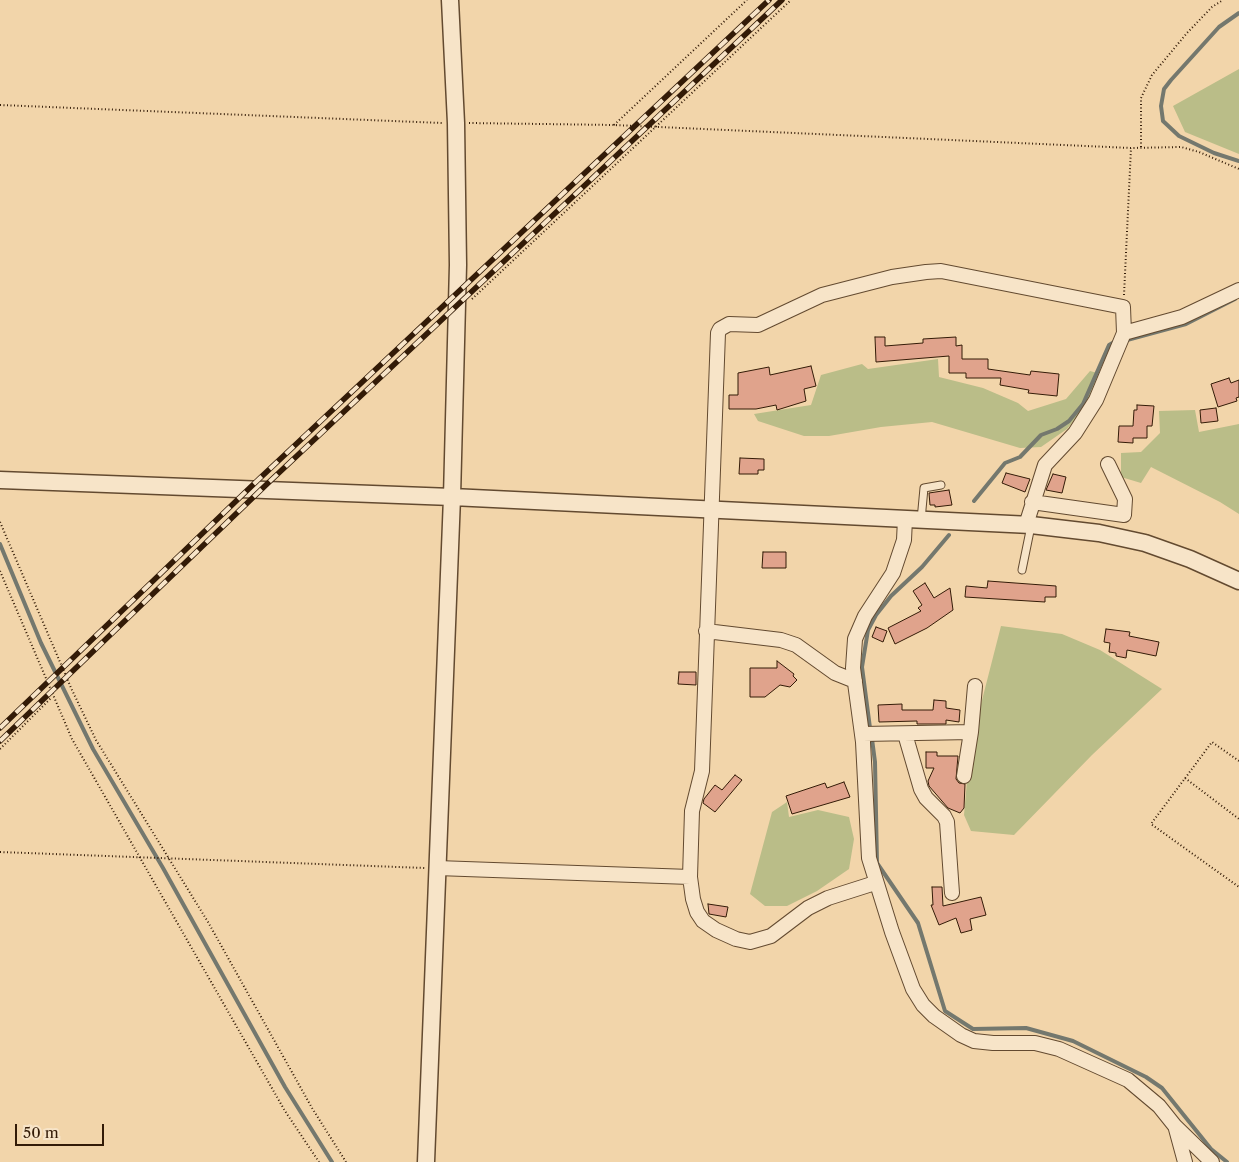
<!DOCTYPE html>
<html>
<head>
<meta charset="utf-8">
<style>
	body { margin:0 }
	#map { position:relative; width:1239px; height:1162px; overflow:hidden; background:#f2d5aa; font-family:"Libre Caslon Text",serif }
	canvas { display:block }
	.scale { position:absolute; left:15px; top:1124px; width:89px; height:22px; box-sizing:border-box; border:2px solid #331b07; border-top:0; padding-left:6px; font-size:15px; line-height:18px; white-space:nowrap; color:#331b07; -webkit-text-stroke:4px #f7e4c8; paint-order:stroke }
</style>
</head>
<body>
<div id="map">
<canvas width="1239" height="1162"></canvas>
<div class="scale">50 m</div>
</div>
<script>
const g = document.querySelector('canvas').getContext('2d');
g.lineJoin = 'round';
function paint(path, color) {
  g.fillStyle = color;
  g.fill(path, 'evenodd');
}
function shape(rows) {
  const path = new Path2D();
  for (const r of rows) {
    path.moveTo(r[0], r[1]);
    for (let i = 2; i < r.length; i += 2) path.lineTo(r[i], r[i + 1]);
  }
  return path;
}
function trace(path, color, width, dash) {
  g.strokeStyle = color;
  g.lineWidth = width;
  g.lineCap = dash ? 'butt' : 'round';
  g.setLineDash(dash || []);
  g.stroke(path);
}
const green = shape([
	[1239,69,1239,154,1185,132,1173,106],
	[938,359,939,377,983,388,1018,403,1028,411,1066,399,1090,371,1101,374,1087,405,1067,429,1041,447,1020,448,932,422,881,427,829,436,804,436,758,421,754,414,811,405,821,375,862,364,868,369],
	[1195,410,1199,432,1239,424,1239,514,1220,502,1151,467,1141,483,1121,477,1121,453,1141,452,1160,433,1159,411],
	[1001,626,1062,634,1100,650,1162,689,1092,755,1014,835,971,831,964,815,970,747],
	[787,802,789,817,818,810,849,817,854,839,849,869,817,891,787,906,765,906,750,894,772,812]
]);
const stream = shape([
	[1239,13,1219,27,1171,80,1164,89,1161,106,1163,121,1179,136,1214,153,1239,161],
	[1127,340,1186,324,1235,299],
	[974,501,1005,463,1020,457,1041,435,1057,429,1069,421,1083,404,1109,345,1116,341],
	[0,544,41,643,93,749,163,868,285,1087,332,1162],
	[870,728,862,667,868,630,876,615,891,596,922,567,949,535],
	[872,739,875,762,877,863,918,923,945,1011,973,1029,1026,1028,1073,1041,1146,1077,1162,1088,1211,1149,1227,1162]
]);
const building = shape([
	[875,337,885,337,885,346,923,343,923,339,956,337,956,346,962,345,962,359,988,359,988,369,1030,375,1031,371,1059,374,1057,396,1028,393,1029,390,1000,385,1001,378,966,378,966,373,949,373,949,356,876,362,875,337],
	[811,366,816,386,804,389,806,401,777,410,776,405,756,409,729,409,729,395,738,395,738,373,769,367,770,375,811,366],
	[1229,378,1231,383,1239,380,1239,397,1236,398,1237,401,1218,407,1211,384,1229,378],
	[1137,405,1154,406,1152,426,1147,426,1147,438,1133,438,1133,443,1118,442,1119,426,1133,426,1134,410,1137,410,1137,405],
	[1216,408,1218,421,1201,423,1200,410,1216,408],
	[740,458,764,459,764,470,758,470,758,474,739,474,740,458],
	[1006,473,1030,479,1025,492,1002,483,1006,473],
	[1053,474,1066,477,1062,493,1046,490,1053,474],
	[949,490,952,505,935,507,935,505,930,505,929,493,949,490],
	[763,552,786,552,786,568,762,568,763,552],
	[988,581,1056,586,1056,597,1045,597,1045,602,965,597,966,586,987,588,988,581],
	[925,583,934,598,950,588,953,610,927,628,895,644,888,628,921,611,918,608,922,605,913,591,925,583],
	[876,627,887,631,883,642,872,637,876,627],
	[1106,629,1130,632,1129,636,1159,642,1156,656,1127,650,1126,658,1116,656,1116,653,1109,652,1110,643,1104,642,1106,629],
	[777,661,794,674,793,676,797,680,790,687,780,685,765,697,750,697,750,668,777,668,777,661],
	[679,672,696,672,696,685,678,684,679,672],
	[934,700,946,701,946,708,960,710,959,722,946,720,946,724,917,724,917,721,879,722,878,705,902,704,902,710,933,710,934,700],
	[926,752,937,752,937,756,958,756,956,779,959,783,965,784,964,808,960,813,948,808,929,786,928,781,934,768,926,768,926,752],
	[735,775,742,780,715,812,703,803,704,799,715,785,722,790,735,775],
	[844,782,850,797,792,814,786,796,825,783,827,788,844,782],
	[932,887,942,887,943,906,981,897,986,915,970,919,972,930,961,933,956,918,939,925,931,905,933,905,932,887],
	[708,904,728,907,726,917,709,914,708,904]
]);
const path = shape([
	[0,105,442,123],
	[469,123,614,125,1131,148,1181,147,1199,152,1239,169],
	[614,125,747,0],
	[1141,147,1141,98,1152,75,1187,33,1212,7,1223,0],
	[1124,295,1131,148],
	[472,299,791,0],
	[0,522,72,690,96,740,208,922,312,1108,346,1162],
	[0,571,72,739,285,1111,319,1162],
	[0,749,52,697],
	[1239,761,1212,742,1151,824,1239,887],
	[1185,778,1239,819],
	[0,852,425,868]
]);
const service = shape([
	[921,520,924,488,941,485],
	[1022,570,1031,526]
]);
const minor = shape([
	[1124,333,1182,317,1239,290],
	[1032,502,1124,515,1125,499,1108,464],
	[905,519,904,540,893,573,865,616,855,639,853,668,863,742,869,858,892,932,913,989,923,1005,934,1016,961,1035,974,1041,993,1043,1035,1043,1059,1049,1128,1080,1159,1106,1175,1126,1212,1162],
	[706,631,781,640,796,645,835,673,855,681],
	[863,734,971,732,975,686],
	[905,734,921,789,926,798,944,816,947,822,952,893],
	[964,776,971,732],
	[437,868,690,877],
	[875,883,828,898,808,908,771,936,750,942,736,939,716,930,703,921,697,912,693,899,690,877,692,811,702,771,718,333,720,329,729,324,758,325,822,295,892,277,926,272,941,271,1123,307,1124,333,1096,400,1075,433,1045,465,1026,525],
	[1176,1129,1185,1162]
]);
const tertiary = shape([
	[0,480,452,497,1031,525,1099,533,1145,543,1190,559,1239,581],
	[426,1162,452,497,458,265,456,123,450,0]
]);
const rail = shape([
	[0,728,259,479,769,0],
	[0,741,267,484,782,0]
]);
paint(green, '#babd88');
trace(stream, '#74786e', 4);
paint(building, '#e0a38c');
trace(building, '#331b07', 1);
trace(service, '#634a30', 9);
trace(minor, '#634a30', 16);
trace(tertiary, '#634a30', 19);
trace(path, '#331b07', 2, [1, 2.5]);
trace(service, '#f7e4c8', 7);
trace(minor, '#f7e4c8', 14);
trace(tertiary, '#f7e4c8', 16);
trace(rail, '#331b07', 5.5);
trace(rail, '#f7e4c8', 4, [11]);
</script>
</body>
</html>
